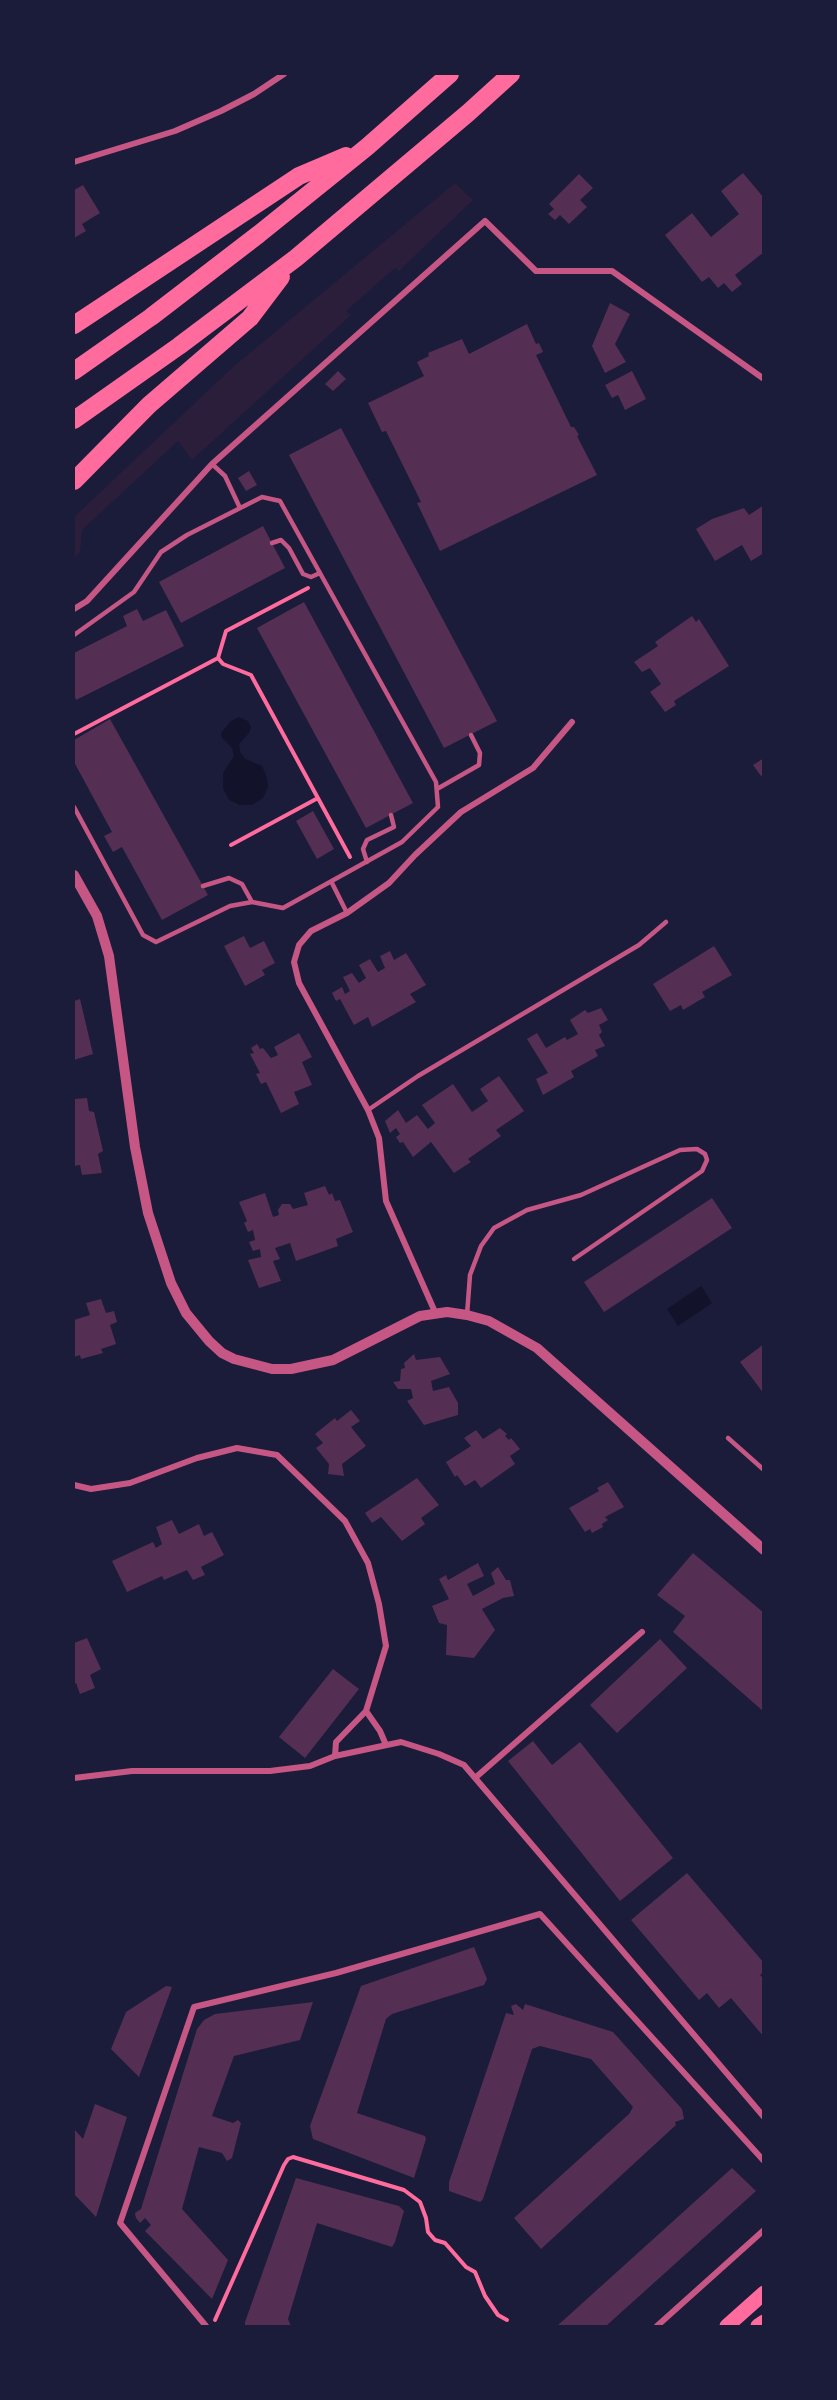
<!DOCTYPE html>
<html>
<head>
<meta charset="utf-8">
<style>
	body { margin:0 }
	#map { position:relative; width:837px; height:2400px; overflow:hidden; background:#1b1b3a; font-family:"Source Serif 4",serif }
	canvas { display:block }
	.frame { position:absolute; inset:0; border:75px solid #1b1b3a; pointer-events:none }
</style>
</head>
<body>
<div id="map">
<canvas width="837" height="2400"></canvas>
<div class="frame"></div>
</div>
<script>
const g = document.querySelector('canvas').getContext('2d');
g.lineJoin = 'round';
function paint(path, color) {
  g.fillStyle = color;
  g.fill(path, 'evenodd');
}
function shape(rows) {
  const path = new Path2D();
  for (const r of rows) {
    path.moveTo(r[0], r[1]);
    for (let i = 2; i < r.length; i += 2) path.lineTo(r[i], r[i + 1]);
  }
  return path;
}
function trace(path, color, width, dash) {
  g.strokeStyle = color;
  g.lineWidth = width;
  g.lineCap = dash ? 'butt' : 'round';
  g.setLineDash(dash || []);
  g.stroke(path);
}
const green = shape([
	[455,183,473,200,399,271,395,268,346,311,351,315,192,460,178,441,82,530,80,552,74,558,74,517,234,366]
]);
const water = shape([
	[239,717,248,721,251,727,249,733,239,744,240,752,245,759,262,766,267,778,268,787,263,798,252,805,240,805,229,800,223,788,223,773,234,756,232,748,222,738,221,733,231,721],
	[701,1286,712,1303,678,1326,667,1309]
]);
const building = shape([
	[743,173,764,198,764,252,735,275,742,284,732,292,724,283,718,288,709,277,702,282,665,235,692,213,711,237,739,214,721,191],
	[579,174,593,188,580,200,587,207,569,224,560,215,555,220,548,214,554,209,549,204],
	[83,185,100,213,82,224,86,231,74,238,74,190],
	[610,303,630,314,615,344,626,362,605,373,592,346],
	[527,324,536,344,539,343,543,352,536,355,571,427,574,427,579,435,577,436,597,475,440,551,417,503,421,502,386,431,382,432,368,403,424,376,417,362,429,356,428,353,462,339,469,354],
	[338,371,346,379,333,391,325,384],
	[632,371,646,399,625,410,618,395,612,398,605,385],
	[341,428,497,721,444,748,289,455],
	[249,471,257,485,246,491,238,478],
	[764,505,764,553,751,561,742,545,715,561,696,529,712,519,744,508,749,515],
	[263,526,285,568,181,623,159,582],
	[304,602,413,803,366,828,257,628],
	[137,609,143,621,166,610,184,646,76,700,74,694,74,653,127,626,123,616],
	[692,616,696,622,699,619,729,666,674,701,676,705,665,712,650,692,661,684,650,668,642,672,634,662,658,646,655,642],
	[110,719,208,895,162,920,122,847,113,852,104,836,112,832,74,762,74,740],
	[764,758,764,774,761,776,753,765],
	[313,811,334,849,317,859,296,821],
	[244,936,250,948,264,941,275,963,262,970,265,975,245,986,224,946],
	[714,946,732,975,702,992,705,997,683,1010,681,1005,670,1011,653,984],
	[390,951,394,960,406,953,426,985,410,994,416,1002,372,1027,368,1017,354,1025,340,999,336,1001,332,993,342,987,345,994,350,991,343,977,352,973,359,983,366,978,359,965,370,959,378,972,385,968,380,956],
	[80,999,93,1054,74,1060,74,1001],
	[601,1008,608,1020,599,1025,602,1032,599,1035,605,1046,595,1050,598,1056,571,1071,574,1077,543,1095,536,1079,548,1073,527,1039,537,1033,546,1048,565,1037,567,1040,578,1034,570,1020,585,1010,588,1013],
	[299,1033,312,1057,302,1062,312,1085,294,1092,299,1104,281,1113,266,1082,261,1084,256,1074,260,1073,250,1054,254,1053,251,1048,257,1044,260,1049,263,1048,271,1058,278,1055,274,1047],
	[499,1076,524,1111,496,1130,501,1136,468,1159,471,1162,454,1173,431,1142,413,1157,403,1142,400,1143,396,1137,400,1134,396,1128,390,1133,385,1121,398,1110,406,1123,417,1115,428,1129,435,1123,422,1105,453,1084,472,1112,488,1101,480,1089],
	[87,1098,89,1111,94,1112,103,1151,98,1154,102,1173,82,1175,80,1165,74,1166,74,1099],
	[325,1186,329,1195,332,1193,335,1201,340,1200,353,1232,336,1239,338,1246,296,1261,290,1243,275,1248,280,1259,273,1261,281,1281,259,1288,248,1260,261,1257,260,1249,253,1251,249,1242,255,1240,253,1230,248,1232,244,1223,247,1221,239,1202,265,1193,273,1217,279,1215,278,1210,282,1204,290,1204,293,1209,308,1205,304,1193],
	[712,1198,732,1228,604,1312,584,1282],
	[101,1299,106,1313,114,1311,117,1322,110,1325,116,1344,101,1349,103,1353,81,1359,80,1355,74,1357,74,1320,90,1315,86,1303],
	[764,1344,764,1394,740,1362],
	[414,1354,416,1360,440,1357,450,1374,431,1381,433,1391,449,1387,458,1403,458,1415,424,1425,407,1401,413,1398,411,1389,398,1389,393,1382,400,1381,401,1369,405,1368,404,1363],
	[351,1410,360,1421,351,1427,366,1446,342,1464,344,1476,328,1474,329,1464,316,1448,323,1443,315,1434,335,1418,337,1421],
	[500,1428,507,1434,505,1436,509,1440,511,1438,520,1449,510,1456,515,1464,481,1488,475,1480,465,1486,457,1475,455,1477,446,1462,471,1446,464,1438,476,1430,483,1439],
	[417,1478,439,1505,421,1518,425,1524,402,1541,381,1517,372,1523,365,1513],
	[608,1482,624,1507,605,1517,608,1520,602,1524,603,1527,592,1533,590,1529,585,1532,569,1508,599,1491,597,1488],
	[172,1520,179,1534,199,1524,204,1536,212,1532,224,1555,201,1567,205,1575,193,1580,187,1570,164,1580,162,1576,127,1592,112,1561,153,1542,156,1548,162,1544,156,1527],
	[693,1553,764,1613,764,1712,673,1632,685,1616,657,1595],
	[478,1563,484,1576,467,1584,473,1596,495,1584,491,1573,498,1567,506,1580,510,1580,514,1596,503,1598,482,1609,495,1630,474,1658,446,1655,447,1625,439,1623,432,1606,449,1599,439,1579,446,1575,448,1580],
	[87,1638,101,1669,90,1675,95,1688,80,1694,76,1683,74,1684,74,1655,75,1655,74,1643],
	[660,1639,687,1668,617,1733,590,1705],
	[333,1669,359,1689,305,1758,279,1737],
	[533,1741,552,1765,580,1742,673,1858,620,1901,508,1761],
	[687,1873,764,1963,764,1971,760,1975,764,1979,764,2037,731,1998,719,2008,707,1993,699,2000,631,1920],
	[474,1947,487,1979,484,1985,392,2014,386,2019,357,2113,425,2136,426,2139,414,2178,313,2139,310,2126,361,1986],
	[166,1986,172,1987,139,2077,111,2049,126,2012],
	[313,2002,300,2040,234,2056,212,2116,233,2123,238,2120,241,2123,232,2158,227,2161,222,2153,199,2147,182,2209,228,2260,212,2299,145,2231,151,2225,145,2218,140,2223,136,2218,135,2213,141,2209,197,2029,204,2020,215,2014],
	[516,2004,523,2010,525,2004,613,2032,682,2109,684,2119,675,2122,676,2125,541,2249,514,2218,629,2114,633,2107,591,2059,540,2046,532,2049,483,2199,480,2202,449,2191,449,2182,506,2013,514,2015,511,2006],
	[95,2104,127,2117,96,2217,74,2194,74,2129,83,2139],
	[732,2168,756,2191,606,2326,557,2326],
	[296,2178,399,2206,404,2211,395,2242,392,2247,317,2223,288,2319,291,2326,245,2326,245,2322]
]);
const path = shape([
	[308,588,226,631,218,658,223,664,251,675,350,857],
	[74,734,218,658],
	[231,845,318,798],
	[215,2320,284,2165,288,2159,293,2157,404,2190,420,2202,426,2218,428,2232,435,2240,445,2243,466,2267,475,2272,485,2296,498,2315,507,2320]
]);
const service = shape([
	[212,464,225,476,240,508],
	[272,543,281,540,289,548,303,574,311,577,320,573],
	[74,635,134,592,161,552,187,535,262,497,280,501,436,782,438,807,402,842,283,908,252,902,230,906,156,942,143,935,74,807],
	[437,789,479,765,480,753,471,735],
	[367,862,363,849,367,840,394,827,391,815],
	[332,883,347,913],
	[203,886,229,878,242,884,252,902],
	[368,1110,418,1076,639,945,666,922],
	[467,1315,470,1275,481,1246,494,1228,527,1210,581,1195,680,1150,697,1149,705,1154,707,1160,702,1171,574,1259],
	[728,1438,764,1470]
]);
const minor = shape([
	[74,162,175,131,221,111,254,94,284,74],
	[74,609,87,601,212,464,485,221,536,271,612,271,764,379],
	[435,1312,386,1201,379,1138,368,1110,299,983,294,962,299,945,311,931,347,913,389,883,415,855,461,812,533,768,572,722],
	[74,1485,91,1489,130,1483,197,1458,237,1448,277,1455,345,1521,368,1563,379,1604,386,1646,366,1711,336,1742,335,1756],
	[366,1711,380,1731,386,1745],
	[74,1778,132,1771,270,1771,310,1766,335,1756,401,1742,439,1754,464,1765,764,2117],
	[475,1778,642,1632],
	[206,2326,120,2223,194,2007,336,1973,540,1914,764,2161],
	[657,2326,764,2230]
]);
const tertiary = shape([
	[74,875,97,916,109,956,135,1147,148,1213,171,1283,186,1313,209,1341,222,1353,234,1359,272,1369,291,1369,333,1360,420,1316,447,1312,467,1315,489,1321,537,1348,764,1550]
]);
const primary = shape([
	[727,2326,764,2293],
	[758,2326,764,2322]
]);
const motorway = shape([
	[74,325,299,176,346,156],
	[74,371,151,317,259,234,367,147,450,74],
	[74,420,179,346,296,258,468,113,511,74],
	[74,481,149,405,250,318,281,277]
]);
paint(green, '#2a1e3b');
paint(water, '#12122b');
paint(building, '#542f53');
trace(path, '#ff6b9d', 4);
trace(service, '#c65784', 4.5);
trace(minor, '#c65784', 6);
trace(tertiary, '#c65784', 10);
trace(primary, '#ff6b9d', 15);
trace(motorway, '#ff6b9d', 18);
</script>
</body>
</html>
